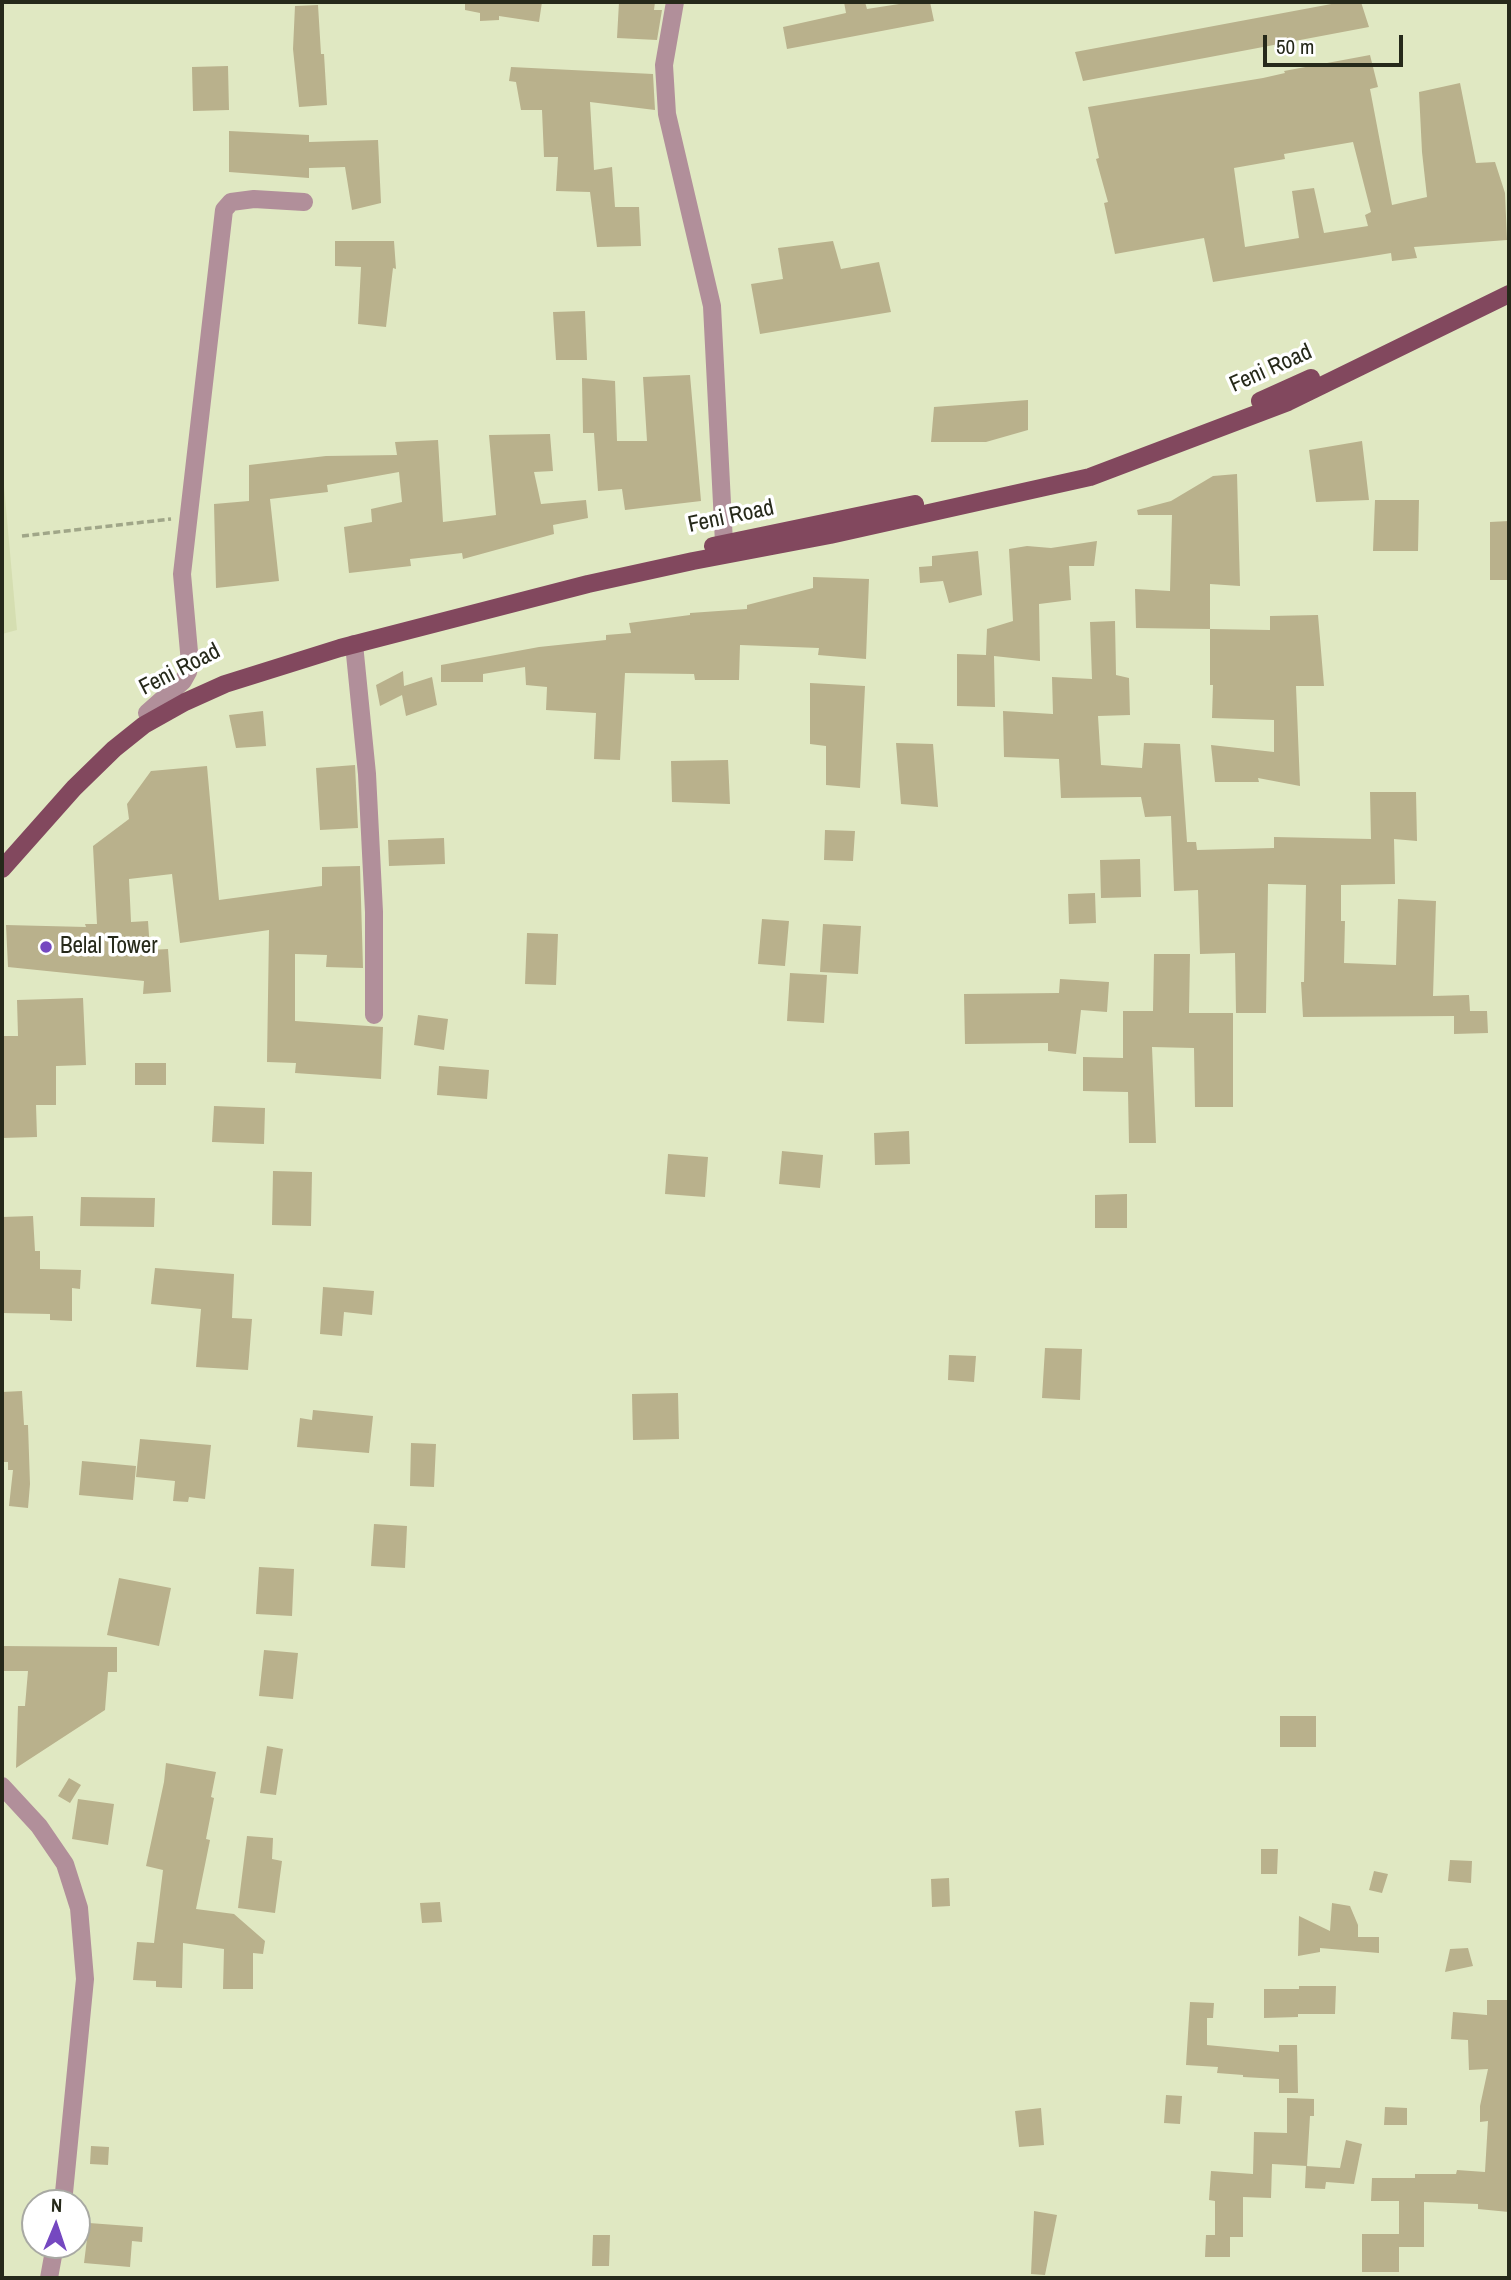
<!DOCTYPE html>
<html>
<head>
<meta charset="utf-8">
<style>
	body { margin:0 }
	#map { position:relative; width:1511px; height:2280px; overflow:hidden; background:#e0e8c2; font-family:"Archivo Narrow",sans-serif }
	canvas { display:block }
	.frame { position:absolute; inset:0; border:4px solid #26291a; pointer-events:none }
	.north { position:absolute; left:21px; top:2189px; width:70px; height:70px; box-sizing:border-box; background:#fff; border:2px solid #a8a9a3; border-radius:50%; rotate:2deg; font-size:19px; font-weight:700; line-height:28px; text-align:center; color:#26291a }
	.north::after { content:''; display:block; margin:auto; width:24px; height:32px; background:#7548c0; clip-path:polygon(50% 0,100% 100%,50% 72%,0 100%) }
	.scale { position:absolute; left:1263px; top:35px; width:140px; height:32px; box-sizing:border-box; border:4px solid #26291a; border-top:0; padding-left:9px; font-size:21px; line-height:24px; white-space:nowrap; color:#26291a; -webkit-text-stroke:5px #fff; paint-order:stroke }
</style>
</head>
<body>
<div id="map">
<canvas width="1511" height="2280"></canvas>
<div class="frame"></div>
<div class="north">N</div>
<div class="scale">50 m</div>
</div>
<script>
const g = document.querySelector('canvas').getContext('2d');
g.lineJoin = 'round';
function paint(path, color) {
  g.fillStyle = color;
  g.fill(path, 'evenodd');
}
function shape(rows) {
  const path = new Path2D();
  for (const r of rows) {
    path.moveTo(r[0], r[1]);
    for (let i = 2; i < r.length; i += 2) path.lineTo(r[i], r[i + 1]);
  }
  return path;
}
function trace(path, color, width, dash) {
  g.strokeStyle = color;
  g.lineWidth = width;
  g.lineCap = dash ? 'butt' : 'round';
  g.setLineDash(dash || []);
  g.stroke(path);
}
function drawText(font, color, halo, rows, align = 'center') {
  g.font = font + ' "Archivo Narrow",sans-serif';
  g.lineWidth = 7;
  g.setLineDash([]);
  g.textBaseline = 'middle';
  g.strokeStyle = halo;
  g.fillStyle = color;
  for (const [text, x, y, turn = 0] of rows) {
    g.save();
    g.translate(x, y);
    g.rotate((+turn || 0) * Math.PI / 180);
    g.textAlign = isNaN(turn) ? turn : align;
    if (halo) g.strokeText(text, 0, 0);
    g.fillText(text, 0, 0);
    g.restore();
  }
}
const built = shape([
	[2,486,4,486,17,630,2,634]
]);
const building = shape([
	[465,2,542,2,539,22,499,16,499,20,480,21,480,13,465,10],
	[619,2,655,2,654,10,662,10,657,40,617,38],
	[844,2,865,2,867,9,912,2,930,2,934,21,787,49,783,27,846,13],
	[1342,2,1361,2,1369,27,1083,81,1075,52],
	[318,5,321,54,324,54,327,105,299,107,293,49,295,6],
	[1370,55,1378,87,1370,89,1392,205,1427,197,1422,152,1419,92,1460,83,1476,163,1495,162,1505,193,1507,240,1414,247,1417,258,1392,261,1391,253,1213,282,1204,238,1115,254,1104,203,1108,202,1096,159,1099,158,1088,107,1263,78,1285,73,1284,71],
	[1353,142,1371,212,1365,215,1368,226,1324,233,1314,188,1292,191,1299,238,1245,247,1234,168,1285,159,1284,154],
	[228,66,229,110,193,111,192,67],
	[511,67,653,74,655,110,590,102,594,170,612,167,615,207,639,207,641,246,597,247,590,192,556,191,558,157,544,157,542,110,521,110,516,82,509,81],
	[229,131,309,135,309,142,378,140,381,203,352,210,345,167,309,168,309,178,229,172],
	[335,241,394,241,396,269,393,268,386,327,358,324,361,267,335,266],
	[833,241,841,269,879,262,891,312,760,334,751,284,783,279,778,248],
	[585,311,587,360,556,360,553,312],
	[690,375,701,501,625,510,622,489,598,491,594,433,583,433,582,378,615,381,617,441,647,441,643,377],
	[1028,400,1028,430,986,442,931,442,934,407],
	[550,434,553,471,534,472,541,504,586,500,588,518,553,525,554,534,463,559,462,553,410,559,411,566,349,573,344,527,372,522,371,509,402,502,399,472,327,485,328,492,270,499,279,581,216,588,214,504,249,501,249,465,326,456,397,455,395,442,438,440,443,522,496,515,489,435],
	[1362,441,1369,500,1316,502,1309,450],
	[1237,474,1240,586,1210,584,1210,629,1136,628,1135,589,1170,591,1172,515,1138,515,1137,510,1171,501,1213,476],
	[1375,500,1419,500,1418,551,1373,551],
	[1509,521,1509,580,1490,580,1490,522],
	[1097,541,1094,566,1069,566,1071,600,1039,604,1040,661,994,656,995,707,957,706,957,654,986,655,987,629,1013,621,1009,549,1027,546,1051,548],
	[978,551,982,595,949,603,943,581,920,583,919,567,932,566,932,556],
	[813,577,869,579,866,659,818,655,819,648,740,645,739,680,695,680,694,674,625,673,620,760,594,759,596,713,546,710,547,687,526,685,525,667,483,674,483,682,441,682,441,665,539,647,606,640,606,635,631,633,629,623,690,615,690,613,747,609,747,605,813,588],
	[1318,615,1324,686,1296,686,1300,786,1258,778,1259,782,1215,782,1211,745,1274,752,1274,720,1212,718,1213,685,1210,685,1210,629,1270,630,1270,616],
	[1115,621,1116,675,1129,678,1130,715,1098,716,1101,765,1142,768,1144,743,1180,744,1187,842,1196,842,1197,850,1274,848,1274,837,1371,839,1370,792,1416,792,1417,841,1394,839,1395,884,1341,885,1341,921,1345,921,1344,963,1396,965,1398,899,1436,901,1433,996,1469,995,1470,1011,1487,1011,1488,1033,1454,1034,1454,1016,1303,1017,1301,982,1304,982,1306,885,1268,884,1266,1013,1236,1013,1235,953,1200,954,1198,890,1174,891,1171,816,1145,817,1141,797,1061,798,1059,759,1004,757,1003,711,1053,714,1052,677,1092,679,1090,622],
	[403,671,404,686,432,677,437,705,406,716,402,695,380,706,376,685],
	[810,683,865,686,860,788,826,785,826,746,810,744],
	[263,711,266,746,236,748,229,715],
	[896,743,933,744,938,807,901,804],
	[728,760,730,804,672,802,671,761],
	[355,765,358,828,320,830,316,768],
	[207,766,219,900,322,886,322,867,360,866,363,968,326,967,327,955,295,954,295,1021,383,1027,381,1079,295,1073,296,1063,267,1062,269,930,180,943,172,874,129,879,131,922,148,921,150,950,168,949,171,992,143,994,144,981,8,967,6,925,86,927,85,924,97,924,93,846,129,819,127,804,151,771],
	[825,830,855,831,853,861,824,860],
	[444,838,445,864,389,866,388,840],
	[1140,859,1141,897,1101,898,1100,860],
	[1095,893,1096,923,1069,924,1068,894],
	[762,919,789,921,785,966,758,964],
	[823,924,861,926,858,974,820,972],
	[527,933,558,934,556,985,525,984],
	[1154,954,1190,954,1189,1013,1233,1013,1233,1107,1195,1107,1194,1048,1152,1047,1156,1143,1129,1143,1128,1092,1083,1091,1083,1057,1123,1058,1123,1011,1153,1011],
	[790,973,827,975,824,1023,787,1021],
	[1060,979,1109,982,1107,1012,1081,1010,1076,1054,1048,1051,1048,1043,965,1044,964,994,1059,993],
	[83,998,86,1065,56,1066,56,1105,36,1105,37,1137,2,1138,2,1036,18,1036,17,1000],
	[418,1015,448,1019,444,1050,414,1045],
	[135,1063,166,1063,166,1085,135,1085],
	[439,1066,489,1070,487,1099,437,1095],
	[214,1106,265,1108,264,1144,212,1142],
	[909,1131,910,1164,875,1165,874,1133],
	[782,1151,823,1155,820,1188,779,1184],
	[668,1154,708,1157,705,1197,665,1194],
	[273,1171,312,1172,311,1226,272,1225],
	[1127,1194,1127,1228,1095,1228,1095,1195],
	[81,1197,155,1198,154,1227,80,1226],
	[33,1216,35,1251,40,1251,40,1269,81,1270,80,1289,72,1288,72,1321,50,1320,50,1314,2,1313,2,1217],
	[155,1268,234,1274,232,1318,252,1319,248,1370,196,1367,201,1309,151,1304],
	[323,1287,374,1291,372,1315,344,1312,342,1336,320,1334],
	[1045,1348,1082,1349,1080,1400,1042,1398],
	[949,1355,976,1356,974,1382,948,1380],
	[22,1391,24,1425,28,1425,30,1484,28,1508,9,1506,13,1470,8,1470,8,1462,2,1462,2,1392],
	[678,1393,679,1439,633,1440,632,1394],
	[313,1410,373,1416,369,1453,297,1447,300,1418,312,1420],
	[140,1439,211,1445,205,1499,189,1497,188,1502,173,1501,175,1481,136,1477],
	[411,1443,436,1444,434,1487,410,1486],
	[82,1461,136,1466,133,1500,79,1495],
	[374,1524,407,1526,405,1568,371,1566],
	[259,1567,294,1569,292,1616,256,1614],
	[119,1578,171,1588,159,1646,107,1635],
	[2,1646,117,1647,117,1672,108,1672,105,1710,16,1768,18,1706,25,1706,28,1671,2,1671],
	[264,1650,298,1653,293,1699,259,1696],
	[1280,1716,1316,1716,1316,1747,1280,1747],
	[267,1746,283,1749,276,1795,260,1793],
	[166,1763,216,1772,211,1797,214,1798,206,1839,210,1840,196,1909,234,1914,265,1941,263,1954,253,1953,253,1989,223,1989,224,1949,183,1943,182,1988,156,1987,156,1981,133,1980,137,1942,154,1943,163,1870,146,1866,164,1782],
	[69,1778,81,1785,70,1803,58,1796],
	[78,1799,114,1804,108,1845,72,1839],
	[247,1836,273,1838,272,1859,282,1861,275,1913,238,1908],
	[1261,1849,1278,1849,1277,1874,1261,1874],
	[1450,1860,1472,1861,1471,1883,1448,1881],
	[1374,1871,1388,1874,1382,1893,1369,1890],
	[949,1878,950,1906,932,1907,931,1879],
	[440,1902,442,1922,422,1923,420,1903],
	[1332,1903,1350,1906,1358,1925,1358,1937,1379,1937,1379,1953,1320,1948,1320,1952,1298,1956,1299,1916,1330,1931],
	[1468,1948,1473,1966,1445,1972,1450,1949],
	[1299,1986,1336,1986,1335,2014,1298,2014,1298,2017,1264,2018,1264,1989,1299,1989],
	[1487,2000,1507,2000,1509,2212,1478,2209,1478,2204,1424,2202,1424,2247,1399,2247,1399,2201,1371,2201,1372,2178,1415,2178,1415,2174,1456,2174,1457,2170,1485,2172,1488,2121,1480,2122,1480,2106,1488,2069,1469,2070,1468,2040,1451,2039,1453,2012,1487,2015],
	[1190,2002,1214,2003,1213,2018,1207,2018,1207,2045,1279,2052,1279,2045,1297,2045,1298,2093,1279,2093,1279,2079,1243,2077,1243,2075,1217,2073,1218,2067,1186,2065],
	[1166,2095,1182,2096,1180,2124,1164,2123],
	[1287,2098,1314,2099,1314,2116,1310,2116,1307,2166,1272,2164,1271,2198,1243,2197,1243,2237,1230,2237,1230,2257,1205,2257,1206,2235,1215,2235,1215,2201,1209,2200,1211,2171,1253,2174,1254,2132,1287,2133],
	[1385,2107,1407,2108,1407,2125,1384,2125],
	[1041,2108,1044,2145,1019,2147,1015,2111],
	[1346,2140,1362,2144,1354,2184,1326,2182,1325,2189,1305,2188,1306,2166,1340,2168],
	[91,2146,109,2147,108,2165,90,2164],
	[1034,2211,1057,2215,1045,2275,1031,2274],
	[89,2223,143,2227,142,2242,132,2241,130,2267,84,2263],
	[1362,2234,1399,2234,1399,2272,1362,2272],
	[593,2235,610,2235,609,2266,592,2266]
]);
const path = shape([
	[22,536,171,519]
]);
const minor = shape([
	[675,2,664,65,667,114,712,306,724,543],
	[354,644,367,774,374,912,374,1015],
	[147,713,183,681,188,672,190,663,182,574,224,210,231,202,254,199,304,202],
	[2,1786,39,1826,65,1864,79,1908,85,1979,63,2203],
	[49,2278,55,2245]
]);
const major = shape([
	[1260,401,1311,378],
	[713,546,915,504],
	[2,869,74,788,114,749,144,725,185,702,225,684,340,648,588,584,693,561,830,535,1090,477,1288,402,1509,294]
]);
const markers = [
	[46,947,7,"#7548c0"]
];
const streetNames = [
	["Feni Road",1271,369,-24],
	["Feni Road",731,517,-12],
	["Feni Road",180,670,-27]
];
const poiNames = [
	["Belal Tower",60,947]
];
paint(built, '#d5deb1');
paint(building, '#b9b18c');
trace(path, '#a0a688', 3.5, [7, 3.5]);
trace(minor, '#b18f9a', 18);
trace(major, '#82485e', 18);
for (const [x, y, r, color] of markers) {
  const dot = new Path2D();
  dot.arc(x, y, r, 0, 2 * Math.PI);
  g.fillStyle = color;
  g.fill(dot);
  trace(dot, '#fff', 2.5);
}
drawText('23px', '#26291a', '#fff', streetNames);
drawText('23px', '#26291a', '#fff', poiNames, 'left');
</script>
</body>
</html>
